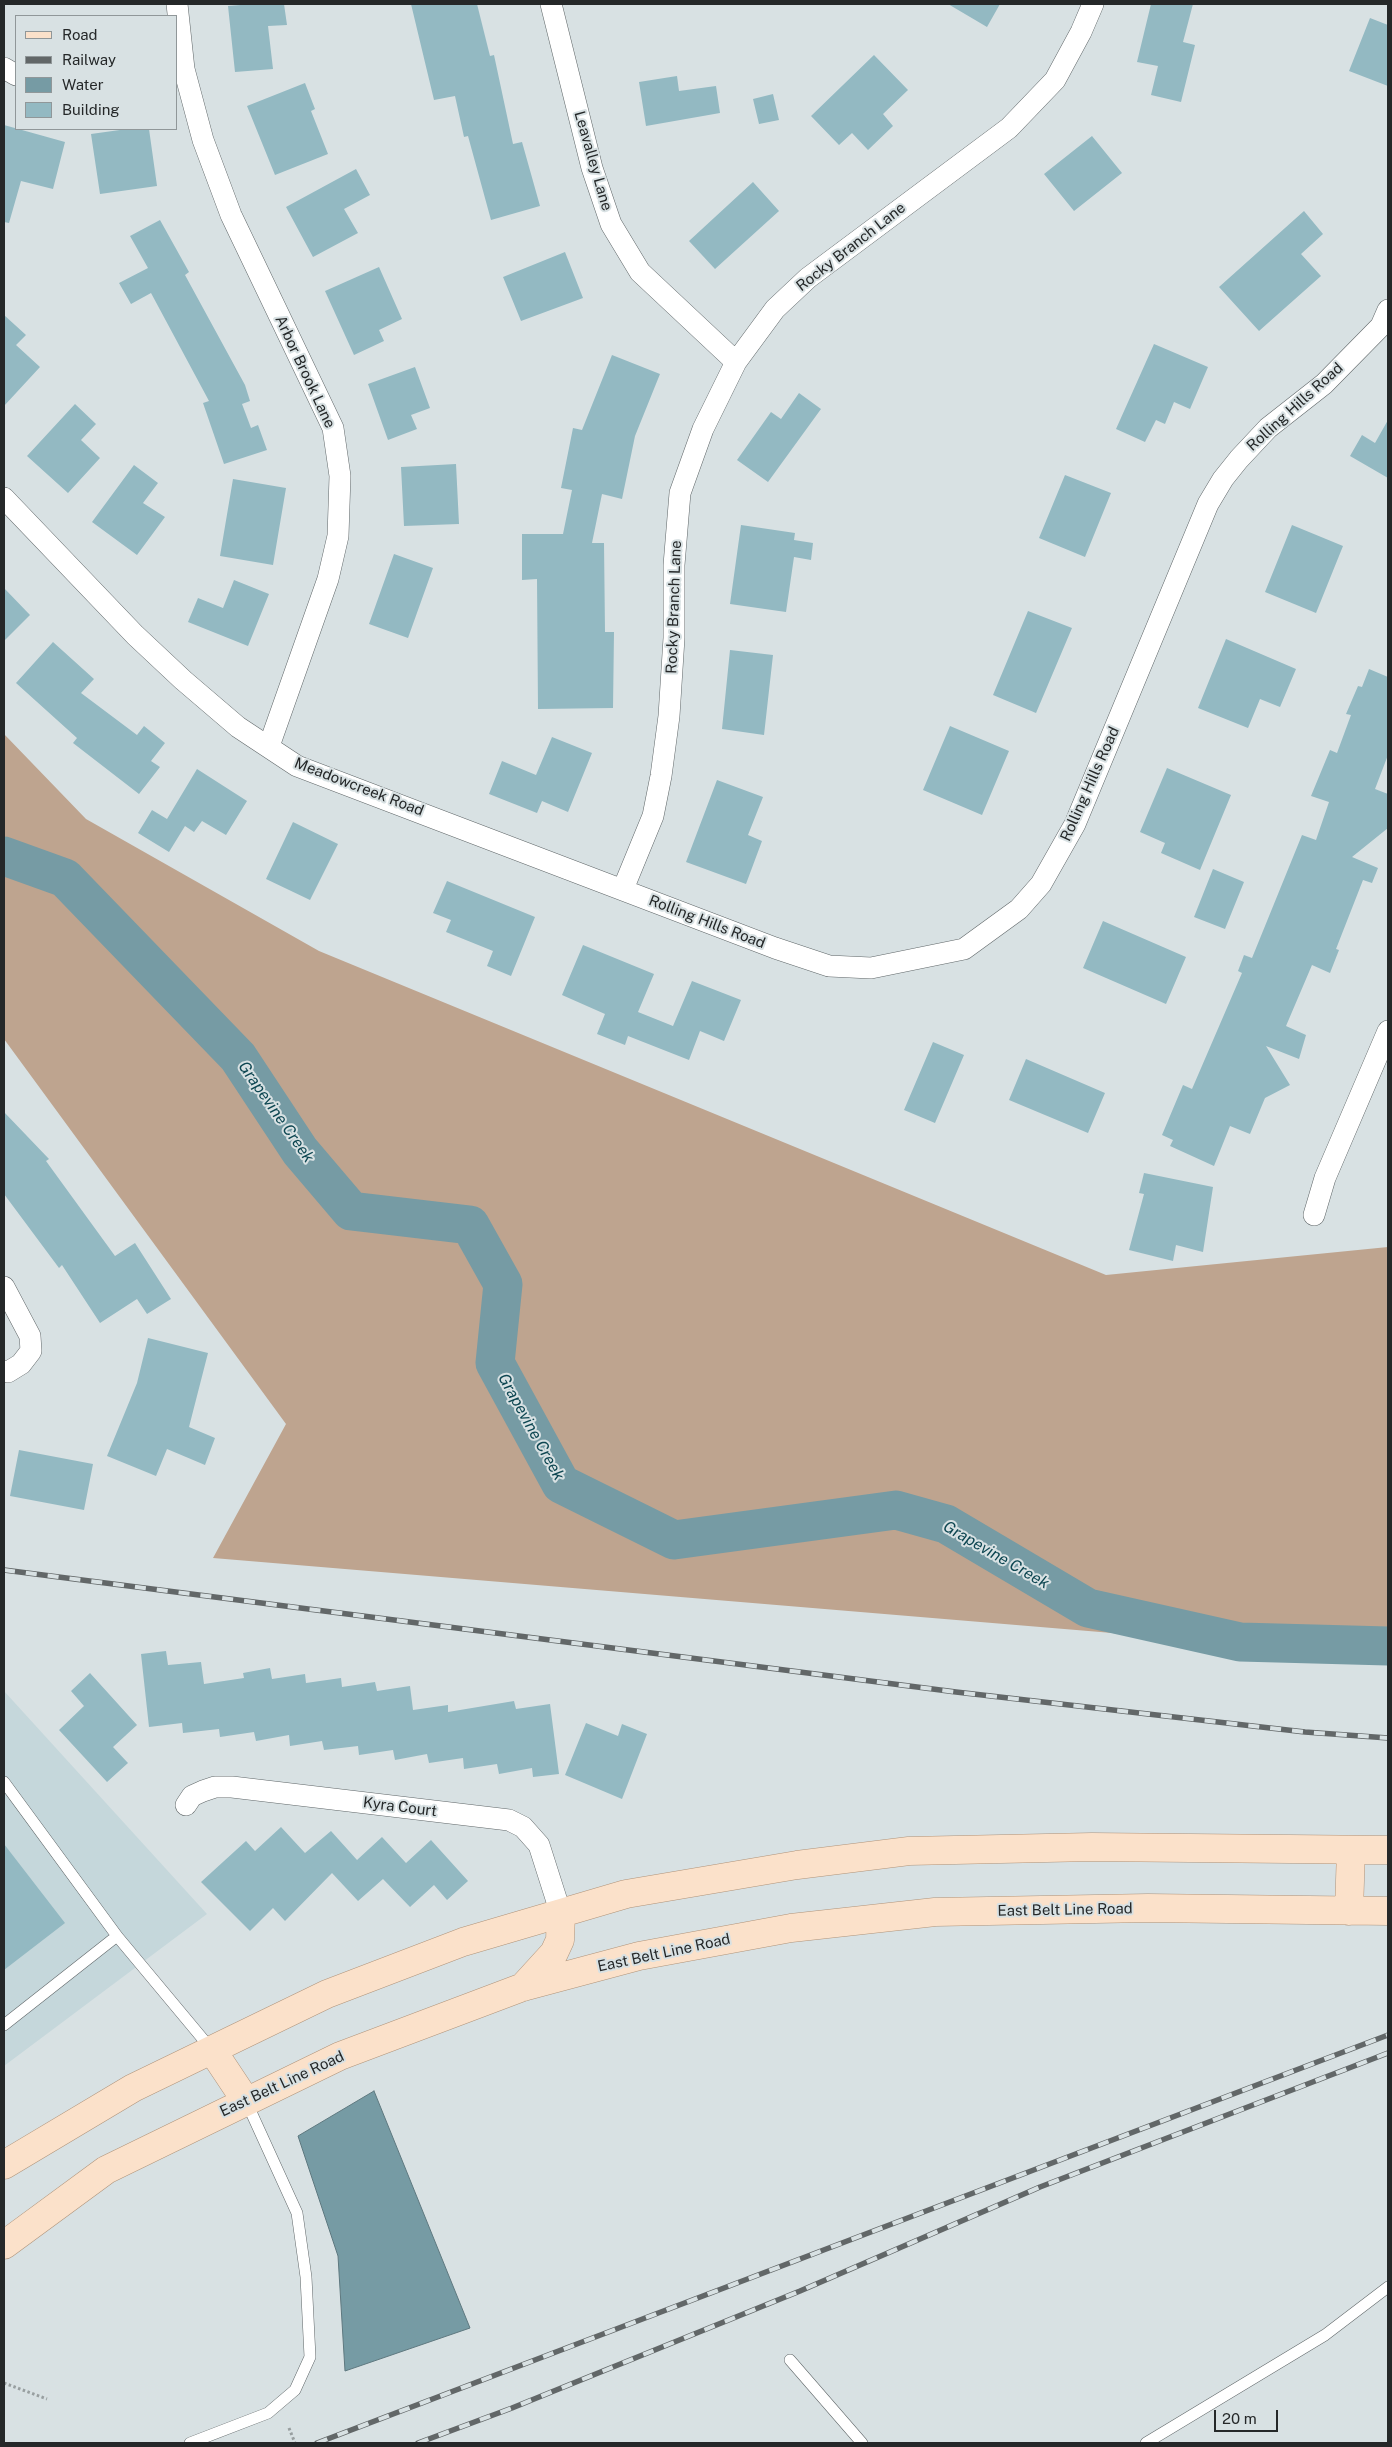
<!DOCTYPE html>
<html>
<head>
<meta charset="utf-8">
<style>
	body { margin:0 }
	#map { position:relative; width:1392px; height:2447px; overflow:hidden; background:#d8e1e3; font-family:"Public Sans",sans-serif }
	canvas { display:block }
	.frame { position:absolute; inset:0; border:5px solid #252829; pointer-events:none }
	.legend { position:absolute; left:15px; top:15px; width:162px; height:115px; box-sizing:border-box; background:#d8e1e3; border:1px solid #909799; margin:0; padding:6px 9px; list-style:none; font-size:15px; color:#252829 }
	.legend li { display:flex; align-items:center; gap:10px; height:25px }
	.legend b { width:25px; border:1px solid #909799 }
	.scale { position:absolute; left:1214px; top:2410px; width:64px; height:22px; box-sizing:border-box; border:2px solid #252829; border-top:0; padding-left:6px; font-size:15px; line-height:18px; white-space:nowrap; color:#252829; -webkit-text-stroke:4px #d8e1e3; paint-order:stroke }
</style>
</head>
<body>
<div id="map">
<canvas width="1392" height="2447"></canvas>
<div class="frame"></div>
<ul class="legend">
<li><b style="height:6px;background:#fbe1ca"></b>Road</li>
<li><b style="height:6px;background:#626768"></b>Railway</li>
<li><b style="height:14px;background:#769ba4"></b>Water</li>
<li><b style="height:14px;background:#93b9c2"></b>Building</li>
</ul>
<div class="scale">20 m</div>
</div>
<script>
const g = document.querySelector('canvas').getContext('2d');
g.lineJoin = 'round';
function paint(path, color) {
  g.fillStyle = color;
  g.fill(path, 'evenodd');
}
function shape(rows) {
  const path = new Path2D();
  for (const r of rows) {
    path.moveTo(r[0], r[1]);
    for (let i = 2; i < r.length; i += 2) path.lineTo(r[i], r[i + 1]);
  }
  return path;
}
function trace(path, color, width, dash) {
  g.strokeStyle = color;
  g.lineWidth = width;
  g.lineCap = dash ? 'butt' : 'round';
  g.setLineDash(dash || []);
  g.stroke(path);
}
function drawText(font, color, halo, rows, align = 'center') {
  g.font = font + ' "Public Sans",sans-serif';
  g.lineWidth = 4;
  g.setLineDash([]);
  g.textBaseline = 'middle';
  g.strokeStyle = halo;
  g.fillStyle = color;
  for (const [text, x, y, turn = 0] of rows) {
    g.save();
    g.translate(x, y);
    g.rotate((+turn || 0) * Math.PI / 180);
    g.textAlign = isNaN(turn) ? turn : align;
    if (halo) g.strokeText(text, 0, 0);
    g.fillText(text, 0, 0);
    g.restore();
  }
}
const built = shape([
	[4,1691,207,1914,4,2066]
]);
const forest = shape([
	[4,734,86,819,319,951,1106,1275,1388,1247,1388,1656,213,1558,286,1424,4,1039]
]);
const water = shape([
	[374,2091,470,2328,345,2371,338,2256,298,2136,374,2091]
]);
const river = shape([
	[4,856,65,878,238,1057,300,1151,351,1211,470,1225,503,1284,495,1363,561,1484,674,1540,896,1510,946,1524,1088,1608,1240,1642,1388,1646]
]);
const building = shape([
	[253,4,284,4,287,25,268,26,273,69,235,72,228,6],
	[411,4,477,4,490,56,494,55,513,144,522,142,540,206,491,220,468,136,464,137,455,96,434,100],
	[948,4,1000,4,987,27],
	[1151,4,1193,4,1183,42,1195,45,1181,102,1151,95,1158,66,1137,62],
	[1370,18,1388,25,1388,86,1349,71],
	[874,55,908,90,883,114,893,126,868,150,852,133,839,145,811,116],
	[677,76,679,91,716,86,720,113,646,126,639,82],
	[305,83,315,109,311,111,328,154,275,175,247,106],
	[773,94,779,120,759,124,753,99],
	[4,125,65,142,53,189,21,181,9,223,4,222],
	[127,129,149,129,157,186,100,194,91,134],
	[1092,136,1122,173,1074,211,1044,174],
	[356,169,370,195,344,209,358,233,313,257,286,207],
	[753,182,779,211,715,269,689,241],
	[1304,211,1323,234,1301,254,1321,276,1259,331,1219,287],
	[160,220,189,272,185,275,245,385,250,401,242,404,251,428,258,425,267,450,224,464,203,403,209,401,151,293,131,304,119,283,148,268,130,236],
	[565,252,583,298,521,321,503,277],
	[379,267,402,319,379,330,384,341,354,355,325,291],
	[4,315,26,335,16,345,40,367,4,406],
	[1154,344,1208,367,1190,409,1174,402,1165,424,1156,420,1145,442,1116,429],
	[612,355,660,374,635,436,622,499,602,494,592,543,604,543,605,632,614,632,613,708,538,709,537,579,522,580,522,534,563,534,572,490,561,488,573,428,582,430],
	[415,367,430,408,411,415,417,429,388,440,368,384],
	[799,393,821,409,768,482,737,460,771,412,781,419],
	[75,404,96,424,81,440,100,458,68,493,27,456],
	[1388,420,1388,478,1350,456,1362,435,1375,443],
	[456,464,459,524,404,526,401,467],
	[134,465,158,483,143,503,165,517,137,555,92,522],
	[1065,475,1111,493,1085,557,1039,538],
	[233,479,286,488,273,565,220,556],
	[741,525,795,533,794,540,813,543,811,560,794,557,786,612,730,604],
	[1292,525,1343,546,1316,613,1265,592],
	[394,554,433,568,408,638,369,624],
	[234,580,269,594,248,646,188,622,198,598,223,608],
	[4,588,30,615,4,641],
	[1028,611,1072,628,1036,713,993,695],
	[1226,639,1296,669,1280,707,1260,699,1248,728,1198,708],
	[53,642,94,679,81,693,137,735,144,726,165,743,151,761,160,767,139,794,73,743,77,738,16,683],
	[730,650,773,655,764,735,722,729],
	[1369,669,1388,677,1388,755,1375,789,1388,794,1388,828,1352,857,1378,868,1372,883,1363,880,1336,949,1339,950,1330,973,1312,965,1286,1026,1306,1035,1299,1059,1266,1046,1290,1085,1265,1098,1250,1134,1230,1126,1214,1166,1170,1146,1173,1140,1162,1135,1183,1085,1192,1089,1242,973,1238,971,1244,955,1252,958,1302,835,1316,840,1329,802,1311,796,1330,750,1337,753,1351,715,1346,714,1358,686,1362,687],
	[950,726,1009,751,982,815,923,790],
	[552,737,592,753,568,812,542,801,537,813,489,794,502,761,536,775],
	[1167,768,1231,795,1200,870,1161,853,1165,843,1140,832],
	[197,769,247,801,226,835,202,821,194,832,185,826,169,852,138,833,152,810,167,819],
	[717,780,763,797,748,835,762,841,746,884,686,862],
	[293,822,338,844,310,900,266,879],
	[1213,869,1244,882,1225,929,1194,917],
	[447,881,535,917,511,976,487,966,493,951,446,932,451,920,433,913],
	[1103,921,1186,957,1166,1004,1083,968],
	[583,945,654,974,638,1012,673,1026,692,981,741,1000,724,1041,700,1031,689,1060,628,1036,625,1045,597,1034,605,1014,562,995],
	[933,1042,964,1055,935,1123,904,1110],
	[1026,1059,1105,1093,1088,1133,1009,1100],
	[4,1112,49,1159,46,1161,115,1256,135,1243,171,1299,147,1314,137,1299,100,1323,62,1265,59,1268,4,1194],
	[1144,1173,1213,1187,1203,1252,1176,1245,1173,1261,1129,1250,1144,1194,1139,1193],
	[148,1338,208,1353,189,1427,215,1438,205,1465,167,1449,156,1476,107,1456,137,1383],
	[19,1450,93,1464,84,1510,10,1496],
	[166,1651,168,1665,201,1662,204,1684,244,1678,243,1673,270,1668,272,1679,305,1674,306,1683,341,1678,342,1687,375,1682,377,1691,410,1686,413,1710,448,1705,448,1712,514,1701,516,1709,550,1704,559,1774,533,1777,532,1768,499,1774,497,1764,464,1769,463,1758,429,1763,427,1754,395,1760,393,1750,359,1755,358,1746,324,1750,322,1741,290,1746,289,1735,256,1741,254,1732,220,1737,219,1729,183,1733,182,1723,149,1727,141,1654],
	[90,1673,137,1725,113,1747,128,1763,107,1782,59,1730,84,1706,71,1691],
	[586,1723,618,1736,622,1724,647,1734,622,1799,565,1775],
	[281,1827,305,1853,331,1831,357,1860,382,1837,406,1863,431,1840,468,1881,447,1900,434,1885,410,1907,383,1879,358,1901,332,1873,285,1921,273,1908,250,1931,201,1882,246,1841,255,1851],
	[4,1844,65,1923,4,1970]
]);
const path = shape([
	[4,2383,47,2399],
	[289,2428,295,2443]
]);
const lane = shape([
	[4,1782,117,1936],
	[4,2025,117,1936,212,2050],
	[790,2360,862,2443],
	[190,2443,268,2413,295,2390,310,2357,306,2277,297,2213,246,2101],
	[1146,2443,1325,2335,1388,2287]
]);
const street = shape([
	[177,4,184,69,203,140,231,215,333,428,340,476,338,536,328,579,269,746],
	[551,4,592,168,611,224,640,272,736,362],
	[4,68,16,75],
	[4,498,135,635,183,680,238,727,297,766,775,948,829,966,871,968,964,949,1019,909,1041,884,1075,824,1208,504,1223,479,1239,459,1268,428,1324,384,1381,326,1388,310],
	[623,889,653,816,661,776,669,716,674,638,674,565,680,493,703,429,736,362,775,309,808,278,1009,128,1055,80,1081,32,1093,4],
	[1314,1215,1325,1178,1388,1031],
	[4,1287,30,1336,31,1351,21,1364,8,1372,4,1371],
	[186,1805,192,1796,203,1791,215,1787,232,1787,509,1820,523,1827,539,1845,561,1914]
]);
const primary = shape([
	[1349,1911,1351,1850],
	[523,1987,554,1953,560,1940,561,1914],
	[212,2050,246,2101],
	[4,2165,133,2088,327,1994,463,1942,626,1894,797,1865,909,1851,1092,1847,1388,1850],
	[4,2245,106,2170,340,2056,523,1987,639,1956,791,1928,935,1912,1148,1908,1388,1911]
]);
const rail = shape([
	[4,1570,956,1692,1305,1732,1388,1738],
	[317,2443,1388,2035],
	[418,2443,512,2408,800,2291,1040,2187,1388,2053]
]);
const streetNames = [
	["Leavalley Lane",593,161,74],
	["Rocky Branch Lane",851,247,-38],
	["Arbor Brook Lane",305,372,65],
	["Rolling Hills Road",1295,407,-42],
	["Rocky Branch Lane",674,607,-88],
	["Rolling Hills Road",1090,784,-66],
	["Meadowcreek Road",359,787,21],
	["Rolling Hills Road",707,922,21],
	["Kyra Court",400,1807,7],
	["East Belt Line Road",1065,1910,-1],
	["East Belt Line Road",664,1953,-12],
	["East Belt Line Road",282,2084,-25]
];
const waterNames = [
	["Grapevine Creek",276,1112,55],
	["Grapevine Creek",531,1427,61],
	["Grapevine Creek",996,1555,30]
];
paint(built, '#c5d7db');
paint(forest, '#bea48f');
paint(water, '#769ba4');
trace(water, '#5e787f', 1);
trace(river, '#769ba4', 39);
paint(building, '#93b9c2');
trace(lane, '#606769', 12);
trace(street, '#606769', 22);
trace(primary, '#af937a', 29);
trace(path, '#989fa0', 3, [2.5, 2.5]);
trace(lane, '#fff', 11);
trace(street, '#fff', 21);
trace(primary, '#fbe1ca', 28);
trace(rail, '#626768', 5.5);
trace(rail, '#d8e1e3', 4, [11]);
drawText('15px', '#252829', '#d8e1e3', streetNames);
drawText('italic 16px', '#0d4651', '#d8e1e3', waterNames);
</script>
</body>
</html>
